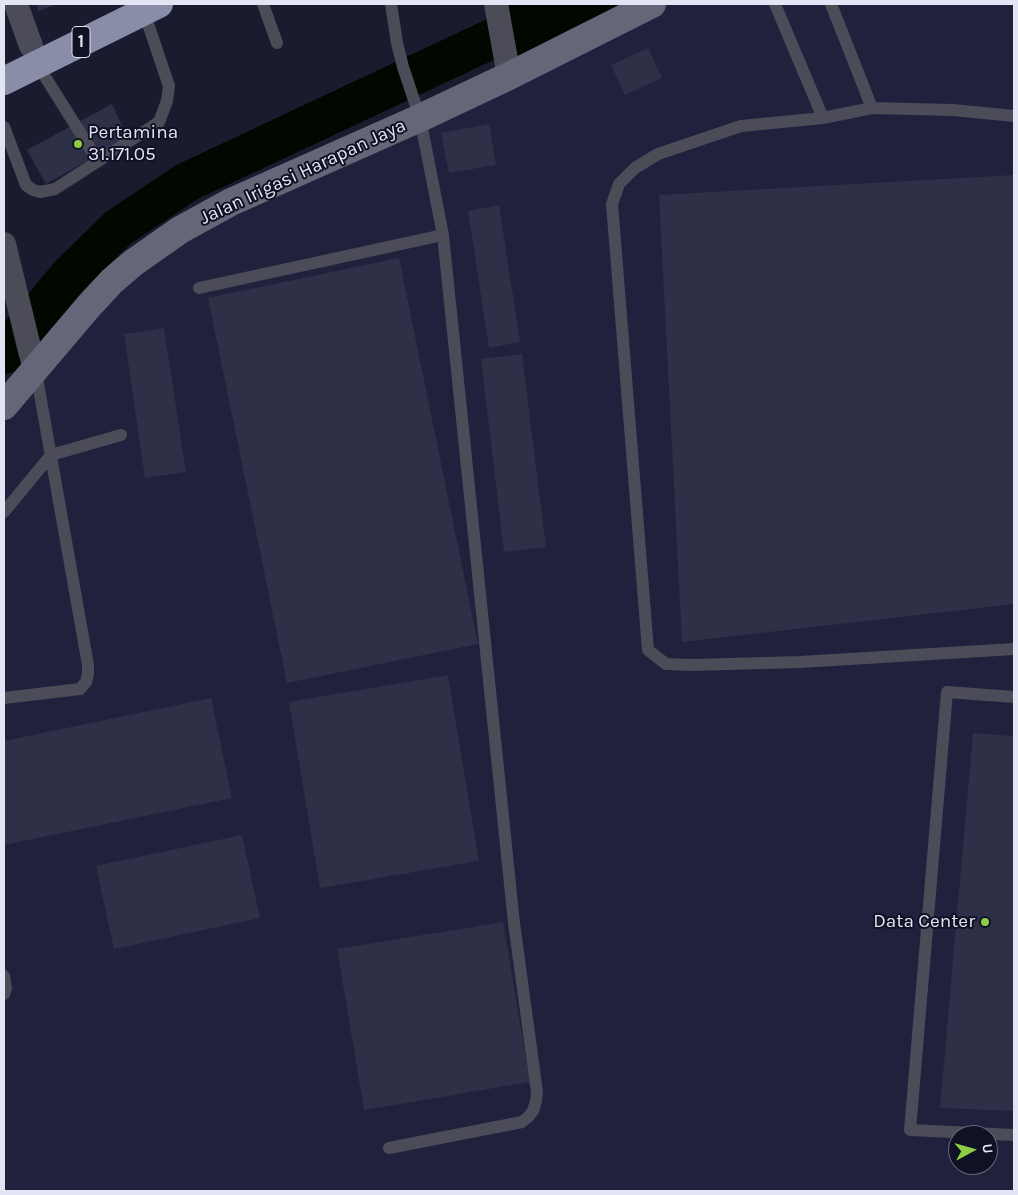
<!DOCTYPE html>
<html>
<head>
<meta charset="utf-8">
<style>
	body { margin:0 }
	#map { position:relative; width:1018px; height:1195px; overflow:hidden; background:#191b2f; font-family:Karla,sans-serif }
	canvas { display:block }
	.frame { position:absolute; inset:0; border:5px solid #e3e5f4; pointer-events:none }
	.north { position:absolute; left:948px; top:1125px; width:50px; height:50px; box-sizing:border-box; background:#101125; border:1px solid #646678; border-radius:50%; rotate:84deg; font-size:14px; font-weight:700; line-height:20px; text-align:center; color:#e3e5f4 }
	.north::after { content:''; display:block; margin:auto; width:18px; height:22px; background:#8dce44; clip-path:polygon(50% 0,100% 100%,50% 72%,0 100%) }
</style>
</head>
<body>
<div id="map">
<canvas width="1018" height="1195"></canvas>
<div class="frame"></div>
<div class="north">U</div>
</div>
<script>
const g = document.querySelector('canvas').getContext('2d');
g.lineJoin = 'round';
function paint(path, color) {
  g.fillStyle = color;
  g.fill(path, 'evenodd');
}
function shape(rows) {
  const path = new Path2D();
  for (const r of rows) {
    path.moveTo(r[0], r[1]);
    for (let i = 2; i < r.length; i += 2) path.lineTo(r[i], r[i + 1]);
  }
  return path;
}
function trace(path, color, width, dash) {
  g.strokeStyle = color;
  g.lineWidth = width;
  g.lineCap = dash ? 'butt' : 'round';
  g.setLineDash(dash || []);
  g.stroke(path);
}
function drawText(font, color, halo, rows, align = 'center') {
  g.font = font + ' Karla,sans-serif';
  g.lineWidth = 4;
  g.setLineDash([]);
  g.textBaseline = 'middle';
  g.strokeStyle = halo;
  g.fillStyle = color;
  for (const [text, x, y, turn = 0] of rows) {
    g.save();
    g.translate(x, y);
    g.rotate((+turn || 0) * Math.PI / 180);
    g.textAlign = isNaN(turn) ? turn : align;
    if (halo) g.strokeText(text, 0, 0);
    g.fillText(text, 0, 0);
    g.restore();
  }
}
const built = shape([
	[654,4,1014,4,1014,1191,4,1191,4,406,180,230],
	[958,1135,988,1135,988,1165,958,1165]
]);
const water = shape([
	[513,4,654,4,509,76,498,11]
]);
const river = shape([
	[4,354,70,275,118,228,187,182,566,4]
]);
const building = shape([
	[36,4,58,4,38,11],
	[648,48,662,78,625,95,611,65],
	[112,104,128,138,46,184,27,150],
	[489,124,496,165,449,173,441,133],
	[1014,175,1014,604,682,642,659,195],
	[499,205,520,342,489,348,468,211],
	[399,258,478,644,287,683,208,298],
	[164,328,186,472,145,478,124,334],
	[522,354,546,547,504,552,481,359],
	[448,675,479,861,320,888,289,702],
	[211,698,232,798,4,845,4,741],
	[973,733,1014,736,1014,1111,940,1108],
	[242,835,260,918,114,949,96,866],
	[503,922,530,1082,364,1110,337,949]
]);
const lane = shape([
	[263,4,277,43],
	[775,4,823,118],
	[831,4,872,108],
	[37,64,98,161],
	[1014,116,953,110,872,108,823,118,741,126,658,154,635,168,619,184,612,204,648,650,666,664,692,665,800,662,1014,649],
	[4,127,26,185,33,190,40,192,55,189,159,122,167,101,169,86,143,9],
	[199,288,443,235],
	[4,512,51,455,121,435],
	[1014,697,947,692,910,1130,1014,1135],
	[4,698,80,689,86,682,88,674,88,665,36,372],
	[4,976,6,988,4,994],
	[389,1148,522,1122,528,1117,533,1111,536,1101,537,1092,514,923,443,235,420,118,403,67,397,43,391,4]
]);
const street = shape([
	[16,4,31,46],
	[496,4,509,76],
	[4,244,30,351,35,369]
]);
const secondary = shape([
	[4,406,88,307,112,281,133,263,180,230,231,202,420,118,509,76,652,4]
]);
const highway = shape([
	[4,81,159,4]
]);
const markers = [
	[78,144,5,"#8dce44"],
	[985,922,5,"#8dce44"]
];
const shields = [
	[81,42,18]
];
const shieldNames = [
	["1",81,42]
];
const poiNames = [
	["Pertamina",88,133],
	["31.171.05",88,155],
	["Data Center",975,922,"right"]
];
const streetNames = [
	["Jalan Irigasi Harapan Jaya",303,172,-25]
];
paint(built, '#20213c');
paint(water, '#000800');
trace(river, '#000800', 40);
paint(building, '#2e3047');
trace(lane, '#4b4c57', 12);
trace(street, '#4b4c57', 24);
trace(secondary, '#656778', 28);
trace(highway, '#8a8da8', 28);
for (const [x, y, r, color] of markers) {
  const dot = new Path2D();
  dot.arc(x, y, r, 0, 2 * Math.PI);
  g.fillStyle = color;
  g.fill(dot);
  trace(dot, '#101125', 2);
}
for (const [x, y, w] of shields) {
  const box = new Path2D();
  box.roundRect(x - w / 2, y - 15.5, w, 31, 4);
  g.fillStyle = '#101125';
  g.fill(box);
  trace(box, '#e3e5f4', 1);
}
drawText('bold 18px', '#e3e5f4', null, shieldNames);
drawText('19px', '#e3e5f4', '#101125', poiNames, 'left');
drawText('19px', '#e3e5f4', '#101125', streetNames);
</script>
</body>
</html>
